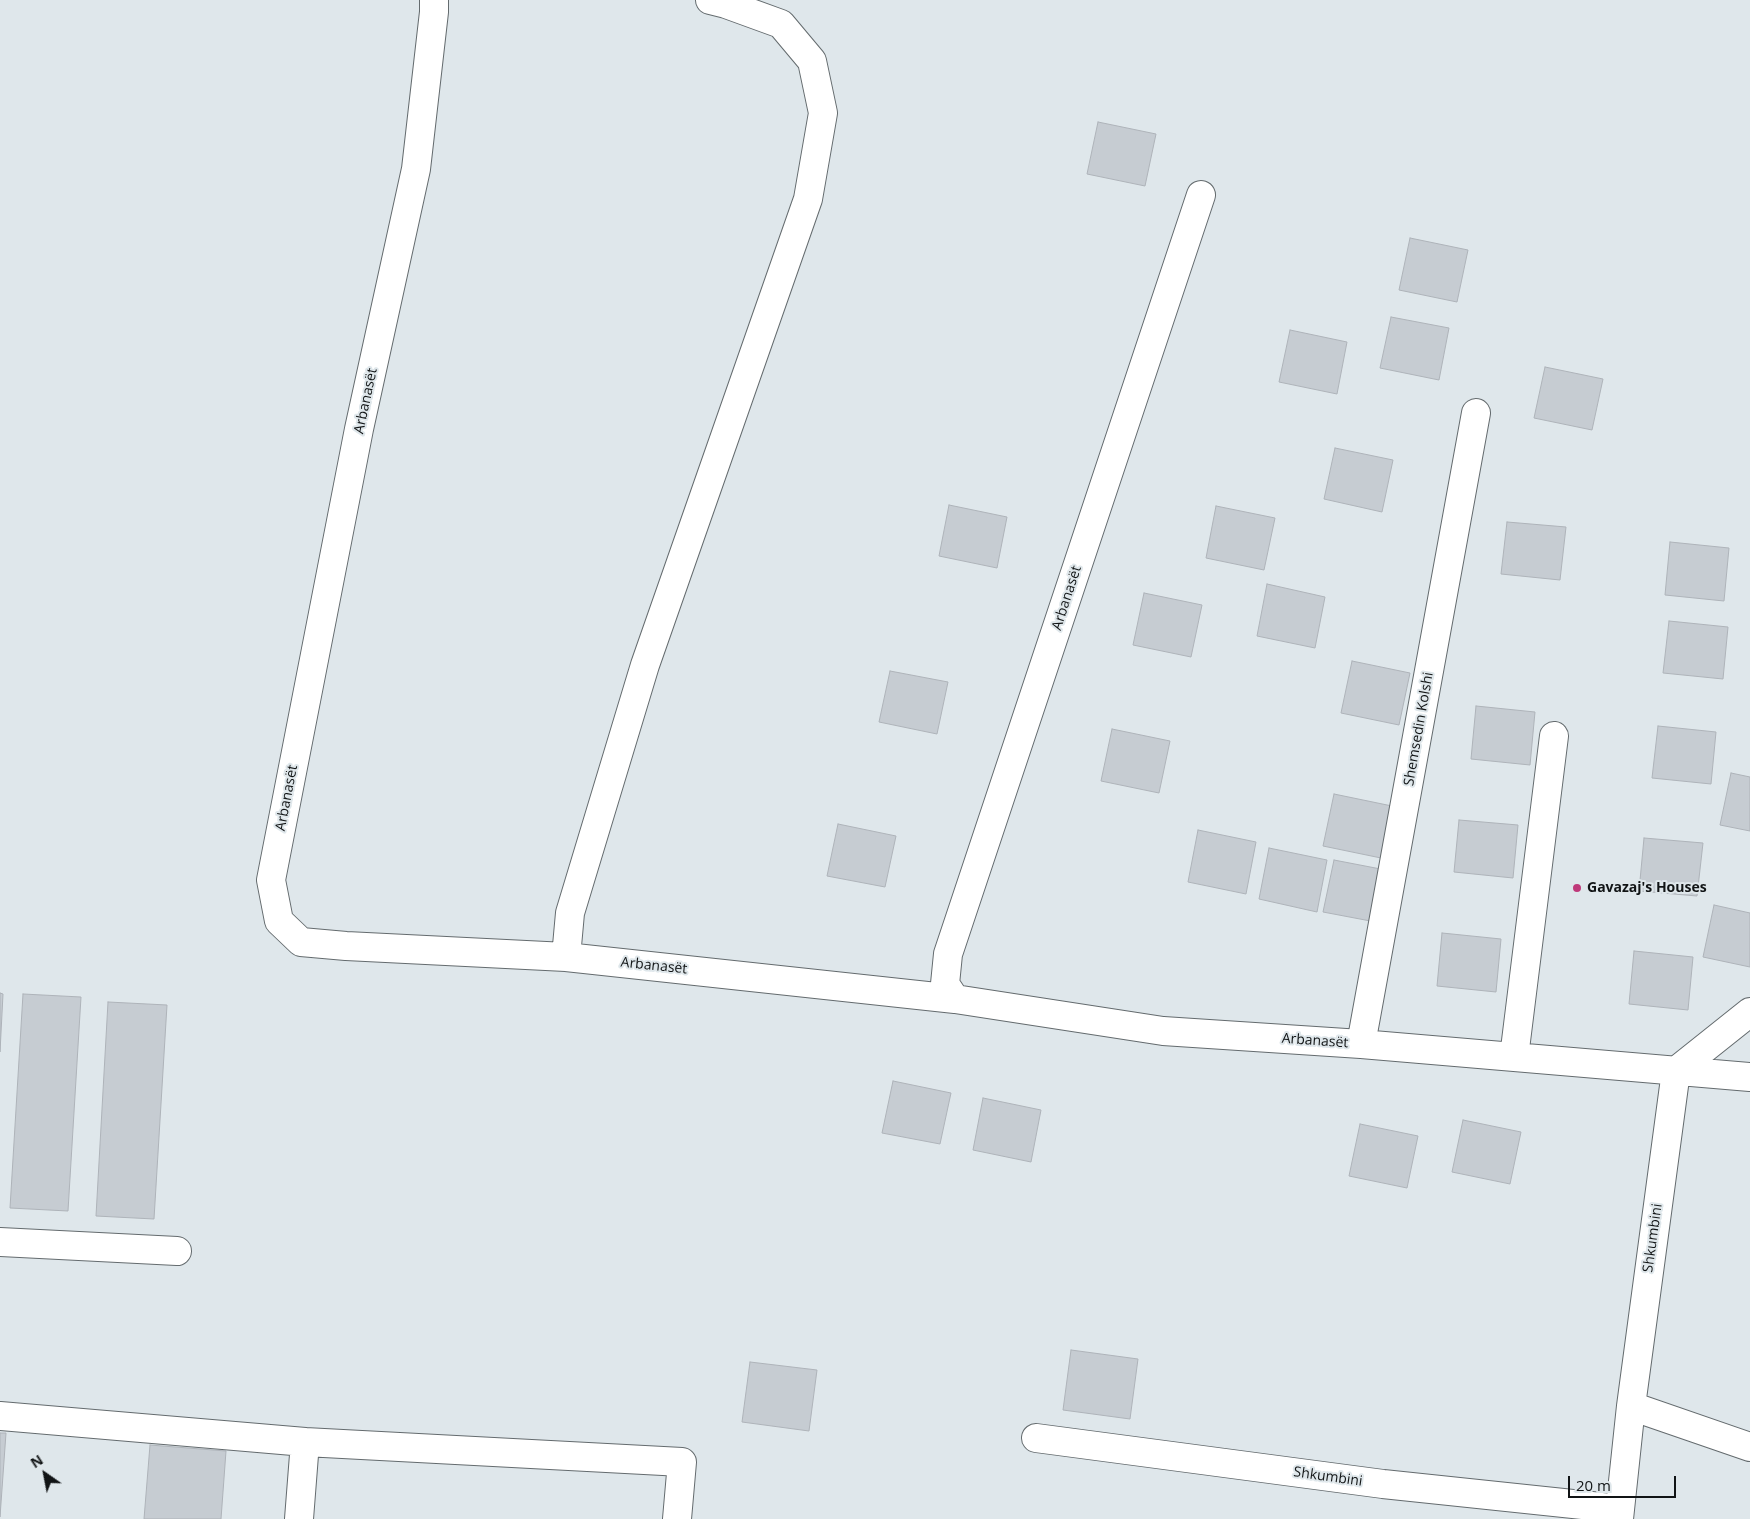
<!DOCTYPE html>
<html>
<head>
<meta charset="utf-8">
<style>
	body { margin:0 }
	#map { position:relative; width:1750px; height:1519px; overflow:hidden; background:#dfe7eb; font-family:"Open Sans",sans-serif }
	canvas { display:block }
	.north { position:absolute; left:20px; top:1449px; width:50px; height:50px; -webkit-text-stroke:4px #dfe7eb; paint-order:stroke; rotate:327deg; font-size:14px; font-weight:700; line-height:20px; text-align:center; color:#111415 }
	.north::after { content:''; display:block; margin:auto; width:18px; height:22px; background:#111415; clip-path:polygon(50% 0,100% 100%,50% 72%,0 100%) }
	.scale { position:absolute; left:1568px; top:1476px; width:108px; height:22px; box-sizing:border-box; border:2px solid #111415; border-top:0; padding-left:6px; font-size:15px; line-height:18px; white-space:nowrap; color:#111415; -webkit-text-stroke:4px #dfe7eb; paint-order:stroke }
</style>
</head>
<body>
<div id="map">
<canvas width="1750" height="1519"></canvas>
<div class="north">N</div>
<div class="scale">20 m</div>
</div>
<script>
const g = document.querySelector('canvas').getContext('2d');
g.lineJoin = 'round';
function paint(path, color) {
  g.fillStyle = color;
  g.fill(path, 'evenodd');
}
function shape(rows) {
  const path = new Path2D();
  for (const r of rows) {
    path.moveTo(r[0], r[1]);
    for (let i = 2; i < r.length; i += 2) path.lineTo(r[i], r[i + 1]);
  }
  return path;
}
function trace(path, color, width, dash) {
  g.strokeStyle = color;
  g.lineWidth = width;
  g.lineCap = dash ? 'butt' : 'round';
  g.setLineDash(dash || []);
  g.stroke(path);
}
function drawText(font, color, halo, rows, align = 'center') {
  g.font = font + ' "Open Sans",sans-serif';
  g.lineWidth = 4;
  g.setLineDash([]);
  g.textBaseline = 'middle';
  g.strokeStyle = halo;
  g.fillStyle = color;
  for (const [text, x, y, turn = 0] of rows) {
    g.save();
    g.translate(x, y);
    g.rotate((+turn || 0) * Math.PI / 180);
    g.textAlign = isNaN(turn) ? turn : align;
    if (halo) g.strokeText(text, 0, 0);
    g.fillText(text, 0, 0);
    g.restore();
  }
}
const building = shape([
	[1098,122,1156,134,1145,186,1087,174,1098,122],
	[1410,238,1468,250,1457,302,1399,290,1410,238],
	[1391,317,1449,328,1439,380,1380,368,1391,317],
	[1290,330,1347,342,1337,394,1279,382,1290,330],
	[1545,367,1603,379,1592,430,1534,418,1545,367],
	[1335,448,1393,460,1382,512,1324,499,1335,448],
	[949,505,1007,517,997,568,939,556,949,505],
	[1216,506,1275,518,1264,570,1206,558,1216,506],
	[1507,522,1566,527,1560,580,1501,574,1507,522],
	[1670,542,1729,548,1724,601,1665,595,1670,542],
	[1267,584,1325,597,1315,648,1257,636,1267,584],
	[1144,593,1202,605,1191,657,1133,645,1144,593],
	[1669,621,1728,627,1723,679,1663,673,1669,621],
	[1352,661,1410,673,1399,725,1341,713,1352,661],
	[890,671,948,682,937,734,879,722,890,671],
	[1476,706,1535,712,1530,765,1471,759,1476,706],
	[1658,726,1716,732,1711,784,1652,778,1658,726],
	[1112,729,1170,741,1159,793,1101,781,1112,729],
	[1731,773,1750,777,1750,831,1720,825,1731,773],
	[1334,794,1392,806,1381,858,1323,846,1334,794],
	[1459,820,1518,825,1513,878,1454,872,1459,820],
	[838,824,896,836,885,887,827,876,838,824],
	[1198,830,1256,842,1246,894,1188,882,1198,830],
	[1644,838,1703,843,1697,896,1639,891,1644,838],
	[1269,848,1327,860,1317,912,1259,899,1269,848],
	[1334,860,1391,871,1381,923,1323,912,1334,860],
	[1714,905,1750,913,1750,967,1703,957,1714,905],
	[1442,933,1501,939,1496,992,1437,986,1442,933],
	[1634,951,1693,957,1688,1010,1629,1004,1634,951],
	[0,993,3,994,0,1052,0,993],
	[23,994,81,997,68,1211,10,1208,23,994],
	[108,1002,167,1005,154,1219,96,1216,108,1002],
	[893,1081,951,1093,940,1144,882,1133,893,1081],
	[983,1098,1041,1110,1031,1162,973,1150,983,1098],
	[1463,1120,1521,1132,1510,1184,1452,1172,1463,1120],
	[1360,1124,1418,1136,1407,1188,1349,1176,1360,1124],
	[1071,1350,1138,1359,1130,1419,1063,1410,1071,1350],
	[750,1362,817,1370,809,1431,742,1422,750,1362],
	[0,1433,6,1433,0,1517,0,1433],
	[150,1445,226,1451,221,1519,144,1519,150,1445]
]);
const minor = shape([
	[434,0,434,12,416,169,359,429,271,880,279,921,301,942,346,946,566,957,955,999,1163,1031,1361,1044,1750,1077],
	[566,957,570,913,645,665,808,199,823,113,812,61,781,24,726,4,710,0],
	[955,999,945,984,948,954,1201,195],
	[1361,1044,1476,413],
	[1514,1057,1554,736],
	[1676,1071,1750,1012],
	[0,1242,177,1251],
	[1631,1406,1750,1447],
	[0,1416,305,1442],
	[1036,1438,1383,1484,1620,1509],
	[299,1519,305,1442,682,1462,677,1519],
	[1619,1519,1631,1406,1676,1071]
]);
const markers = [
	[1577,888,5,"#bf397a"]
];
const streetNames = [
	["Arbanasët",366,401,-78],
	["Arbanasët",1067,598,-72],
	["Shemsedin Kolshi",1419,729,-80],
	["Arbanasët",287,798,-79],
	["Arbanasët",654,966,6],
	["Arbanasët",1315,1041,4],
	["Shkumbini",1653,1238,-82],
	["Shkumbini",1328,1477,8]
];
const poiNames = [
	["Gavazaj's Houses",1587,888]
];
paint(building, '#c6ccd2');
trace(building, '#aeb3b9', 1);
trace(minor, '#646b6e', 30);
trace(minor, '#fff', 28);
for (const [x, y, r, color] of markers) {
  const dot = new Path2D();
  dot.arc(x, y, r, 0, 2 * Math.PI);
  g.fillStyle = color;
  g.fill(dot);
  trace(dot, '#dfe7eb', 2);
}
drawText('14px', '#111415', '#dfe7eb', streetNames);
drawText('bold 14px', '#111415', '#dfe7eb', poiNames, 'left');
</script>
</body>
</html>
